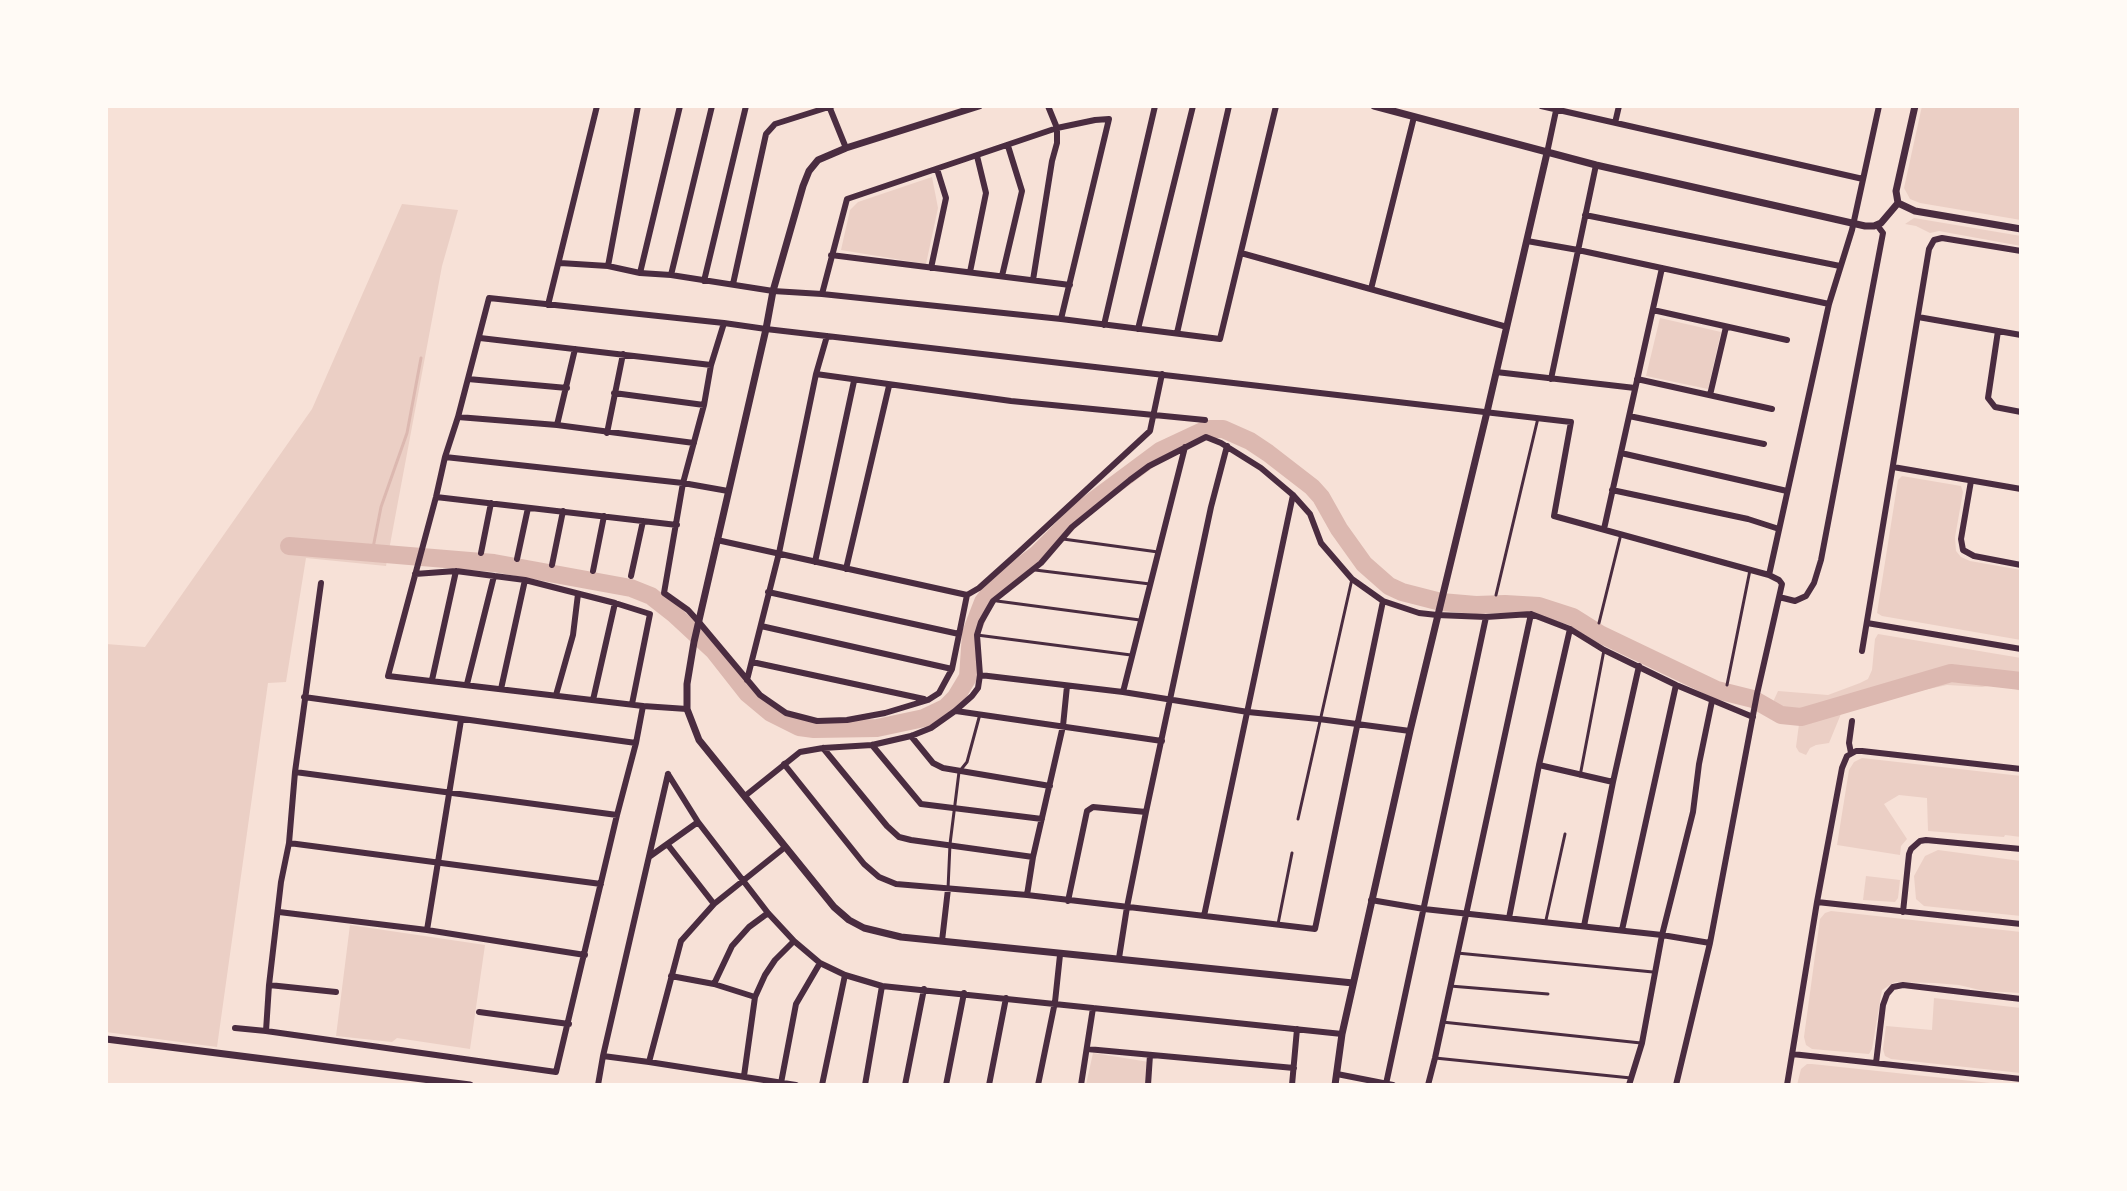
<!DOCTYPE html>
<html>
<head>
<meta charset="utf-8">
<style>
	body { margin:0 }
	#map { position:relative; width:2127px; height:1191px; overflow:hidden; background:#f7e1d7; font-family:"Fira Sans",sans-serif }
	canvas { display:block }
	.frame { position:absolute; inset:0; border:108px solid #fffaf5; pointer-events:none }
</style>
</head>
<body>
<div id="map">
<canvas width="2127" height="1191"></canvas>
<div class="frame"></div>
</div>
<script>
const g = document.querySelector('canvas').getContext('2d');
g.lineJoin = 'round';
function paint(path, color) {
  g.fillStyle = color;
  g.fill(path, 'evenodd');
}
function shape(rows) {
  const path = new Path2D();
  for (const r of rows) {
    path.moveTo(r[0], r[1]);
    for (let i = 2; i < r.length; i += 2) path.lineTo(r[i], r[i + 1]);
  }
  return path;
}
function trace(path, color, width, dash) {
  g.strokeStyle = color;
  g.lineWidth = width;
  g.lineCap = dash ? 'butt' : 'round';
  g.setLineDash(dash || []);
  g.stroke(path);
}
const green = shape([
	[1922,106,2021,106,2021,220,1920,203,1910,199,1904,188],
	[932,177,938,208,926,264,841,250,850,210,858,202],
	[402,204,458,210,442,266,386,566,306,558,286,682,268,683,217,1047,106,1032,106,644,145,647,312,409],
	[1914,218,2021,236,2021,246,1939,231,1930,233,1916,226,1905,224],
	[1660,318,1721,332,1708,389,1646,376],
	[1227,427,1262,444,1312,481,1324,493,1341,527,1377,572,1401,589,1435,596,1434,603,1390,591,1367,575,1335,535,1323,508,1310,493,1269,460,1224,433],
	[1902,476,1961,486,1963,492,1955,537,1956,551,1961,557,1970,561,2021,570,2021,640,1882,616,1877,613,1898,480],
	[1878,634,2021,658,2021,691,2001,684,1982,687,1947,685,1851,706,1843,709,1829,743,1816,745,1810,748,1806,755,1799,752,1796,747,1799,724,1776,714,1773,702,1778,691,1828,695,1860,683,1868,679,1872,670,1875,639],
	[1862,758,2021,776,2021,837,2005,835,2004,837,1928,831,1927,798,1899,795,1884,804,1907,839,1901,846,1900,855,1837,845,1849,770,1854,762],
	[1938,850,2021,861,2021,916,1924,906,1916,899,1914,876,1925,856],
	[1866,876,1900,880,1898,898,1895,902,1863,900],
	[1831,911,2021,932,2021,993,1984,991,1959,985,1935,983,1895,982,1882,990,1872,1049,1869,1054,1812,1049,1806,1045,1804,1037,1820,919,1825,913],
	[350,925,485,945,470,1049,397,1038,392,1042,336,1036],
	[1934,998,2021,1008,2021,1073,1891,1059,1885,1056,1883,1049,1886,1026,1932,1030],
	[1093,1053,1149,1062,1146,1085,1086,1085],
	[1807,1064,1812,1064,2009,1085,1797,1085,1801,1069]
]);
const stream = shape([
	[372,553,381,507,407,433,421,358]
]);
const river = shape([
	[289,546,494,563,631,588,651,596,674,614,714,651,747,693,771,713,799,727,814,729,877,728,924,718,945,708,956,697,968,677,971,633,983,602,995,586,1036,555,1082,509,1160,451,1207,429,1223,429,1250,441,1268,453,1312,487,1321,497,1339,529,1364,564,1389,586,1402,592,1441,602,1476,605,1505,604,1539,606,1573,617,1600,634,1717,690,1753,699,1781,715,1801,717,1951,673,2021,681]
]);
const service = shape([
	[1063,539,1158,552],
	[1035,570,1150,584],
	[1496,595,1538,418],
	[997,601,1140,620],
	[1599,623,1621,534],
	[977,635,1131,655],
	[1727,685,1750,570],
	[1580,776,1604,650],
	[1298,819,1352,579],
	[948,889,950,844,959,772,967,762,980,714],
	[1546,920,1565,834],
	[1278,924,1292,853],
	[1457,953,1653,972],
	[1450,986,1548,994],
	[1442,1022,1641,1043],
	[1435,1058,1631,1078]
]);
const minor = shape([
	[829,106,846,148],
	[1541,106,1863,179],
	[1615,123,1619,106],
	[1547,153,1557,106],
	[1585,215,1840,266],
	[1527,241,1578,250,1829,304],
	[1241,253,1507,327],
	[831,255,1070,285],
	[560,263,608,266,640,273,671,275,773,291,822,294,1061,319,1220,339,1276,106],
	[608,266,638,106],
	[931,268,946,198,937,169],
	[970,272,986,193,977,156],
	[640,273,680,106],
	[671,275,712,106],
	[1002,276,1022,191,1008,146],
	[1033,280,1052,161,1057,143,1057,128,1048,106],
	[704,281,746,106],
	[733,284,766,134,775,124,832,106],
	[1371,289,1414,117],
	[822,294,847,199,1057,128,1095,120,1109,119,1061,319],
	[548,305,597,106],
	[1653,310,1787,340],
	[1918,317,2021,335],
	[724,323,711,365,704,405,683,483,664,593,688,610,698,621,760,695,786,713,817,721,847,720,885,713,928,700,939,693,952,669,967,595,979,588,1018,553,1150,431,1162,374],
	[1104,325,1155,106],
	[1138,329,1193,106],
	[1998,331,1988,398,1995,407,2021,412],
	[1177,333,1229,106],
	[480,338,711,365],
	[1496,372,1635,388],
	[816,374,1011,401,1205,420],
	[468,379,567,388],
	[1551,379,1596,165],
	[1637,379,1772,409],
	[614,393,704,405],
	[1710,395,1726,327],
	[1629,416,1764,444],
	[458,417,557,425,694,443],
	[557,425,575,349],
	[607,433,623,354],
	[1621,453,1787,491],
	[445,457,683,483,728,491],
	[1893,467,2021,489],
	[1971,481,1961,539,1963,550,1974,556,2021,565],
	[1612,490,1748,519,1779,529],
	[436,497,677,525],
	[1604,529,1662,268],
	[717,540,967,595],
	[481,553,491,503],
	[517,559,528,508],
	[815,562,854,381],
	[552,565,563,511],
	[846,569,889,386],
	[593,571,604,516],
	[415,574,456,571,525,580,615,603,650,614,632,704],
	[1769,575,1829,304,1852,230,1879,106],
	[631,576,643,521],
	[768,592,959,634],
	[1779,597,1795,601,1806,596,1814,583,1821,560,1883,233,1877,225],
	[1867,623,2021,649],
	[761,626,952,669],
	[1862,651,1929,249,1934,240,1942,238,2021,251],
	[752,662,924,699],
	[980,675,1123,692,1248,712,1319,719,1410,731],
	[432,680,456,571],
	[747,680,779,553,816,374,827,336],
	[467,684,494,576],
	[501,689,525,580],
	[1123,692,1185,447],
	[556,695,573,635,578,594],
	[304,697,636,743],
	[593,700,615,603],
	[687,709,643,706,388,676,436,497,445,457,458,417,489,298,724,323,766,329,1571,422,1554,516,1769,575,1779,580,1782,584,1757,694,1710,943,1676,1085],
	[956,711,1162,741],
	[911,736,933,763,943,768,1050,786],
	[872,745,921,804,1042,819],
	[823,748,887,826,899,837,911,840,1033,857],
	[1851,753,1849,743,1852,721],
	[784,764,864,864,879,877,896,884,1027,895,1315,929,1383,601],
	[1539,765,1613,782],
	[295,772,617,815],
	[668,774,698,822,768,913,794,941,820,963,845,975,882,986,1342,1034],
	[745,796,800,752,823,748,872,745,911,736,931,728,955,711,972,696,978,688,980,675,977,635,981,622,993,601,1041,563,1072,527,1130,480,1149,466,1206,437,1221,443,1261,468,1293,495,1310,514,1321,543,1352,579,1383,601,1419,613,1437,615,1486,617,1531,614,1570,629,1604,650,1676,685,1753,717],
	[289,843,601,884],
	[668,845,714,904],
	[649,857,698,822],
	[1027,895,1033,857,1063,726,1067,686],
	[1371,900,1424,909,1662,935,1710,943],
	[1068,901,1087,811,1093,807,1146,812],
	[1817,902,2021,924],
	[279,912,427,930,585,955],
	[1903,912,1909,854,1911,849,1920,841,1926,840,2021,849],
	[1204,916,1293,495],
	[1509,918,1539,765,1570,629],
	[1584,926,1613,782,1639,666],
	[427,930,461,720],
	[1622,930,1676,685],
	[942,941,948,889],
	[1119,958,1127,907,1146,812,1211,507,1227,446],
	[671,976,714,984,755,997],
	[714,984,732,946,749,927,768,913],
	[269,985,336,992],
	[479,1012,569,1024],
	[235,1028,266,1031,556,1072,617,815,636,743,643,706],
	[266,1031,269,985,281,882,289,843,295,772,321,583],
	[1087,1049,1294,1068],
	[1792,1054,2021,1079],
	[603,1056,649,1062,796,1085],
	[649,1062,681,941,714,904,784,848],
	[1876,1063,1883,1005,1887,994,1893,987,1903,985,2021,999],
	[1337,1074,1393,1085],
	[744,1076,755,997,765,975,775,960,794,941],
	[781,1083,796,1004,820,963],
	[1386,1084,1486,617],
	[598,1085,603,1056,668,774],
	[822,1085,845,975],
	[865,1085,882,986],
	[905,1085,924,989],
	[946,1085,964,993],
	[989,1085,1006,998],
	[1038,1085,1055,1002,1060,955],
	[1081,1085,1093,1008],
	[1148,1085,1150,1055],
	[1292,1085,1297,1029],
	[1428,1085,1435,1058,1531,614],
	[1629,1085,1642,1043,1662,935,1693,812,1699,764,1712,701],
	[1787,1085,1817,902,1842,768,1847,756,1856,751,1862,751,2021,769]
]);
const tertiary = shape([
	[979,106,846,148,818,160,809,171,803,186,773,291,766,329,694,642,687,684,687,709,699,740,834,907,849,920,864,928,901,937,1353,983],
	[1374,106,1596,165,1865,226,1874,226,1881,223,1898,203],
	[1898,203,1915,211,2021,229],
	[1898,203,1896,191,1915,106],
	[106,1039,470,1085],
	[1335,1085,1342,1034,1410,731,1487,412,1547,153]
]);
paint(green, '#ebcfc5');
trace(stream, '#dcb8b0', 3);
trace(river, '#dcb8b0', 18);
trace(service, '#4a2c40', 3);
trace(minor, '#4a2c40', 6);
trace(tertiary, '#4a2c40', 7);
</script>
</body>
</html>
